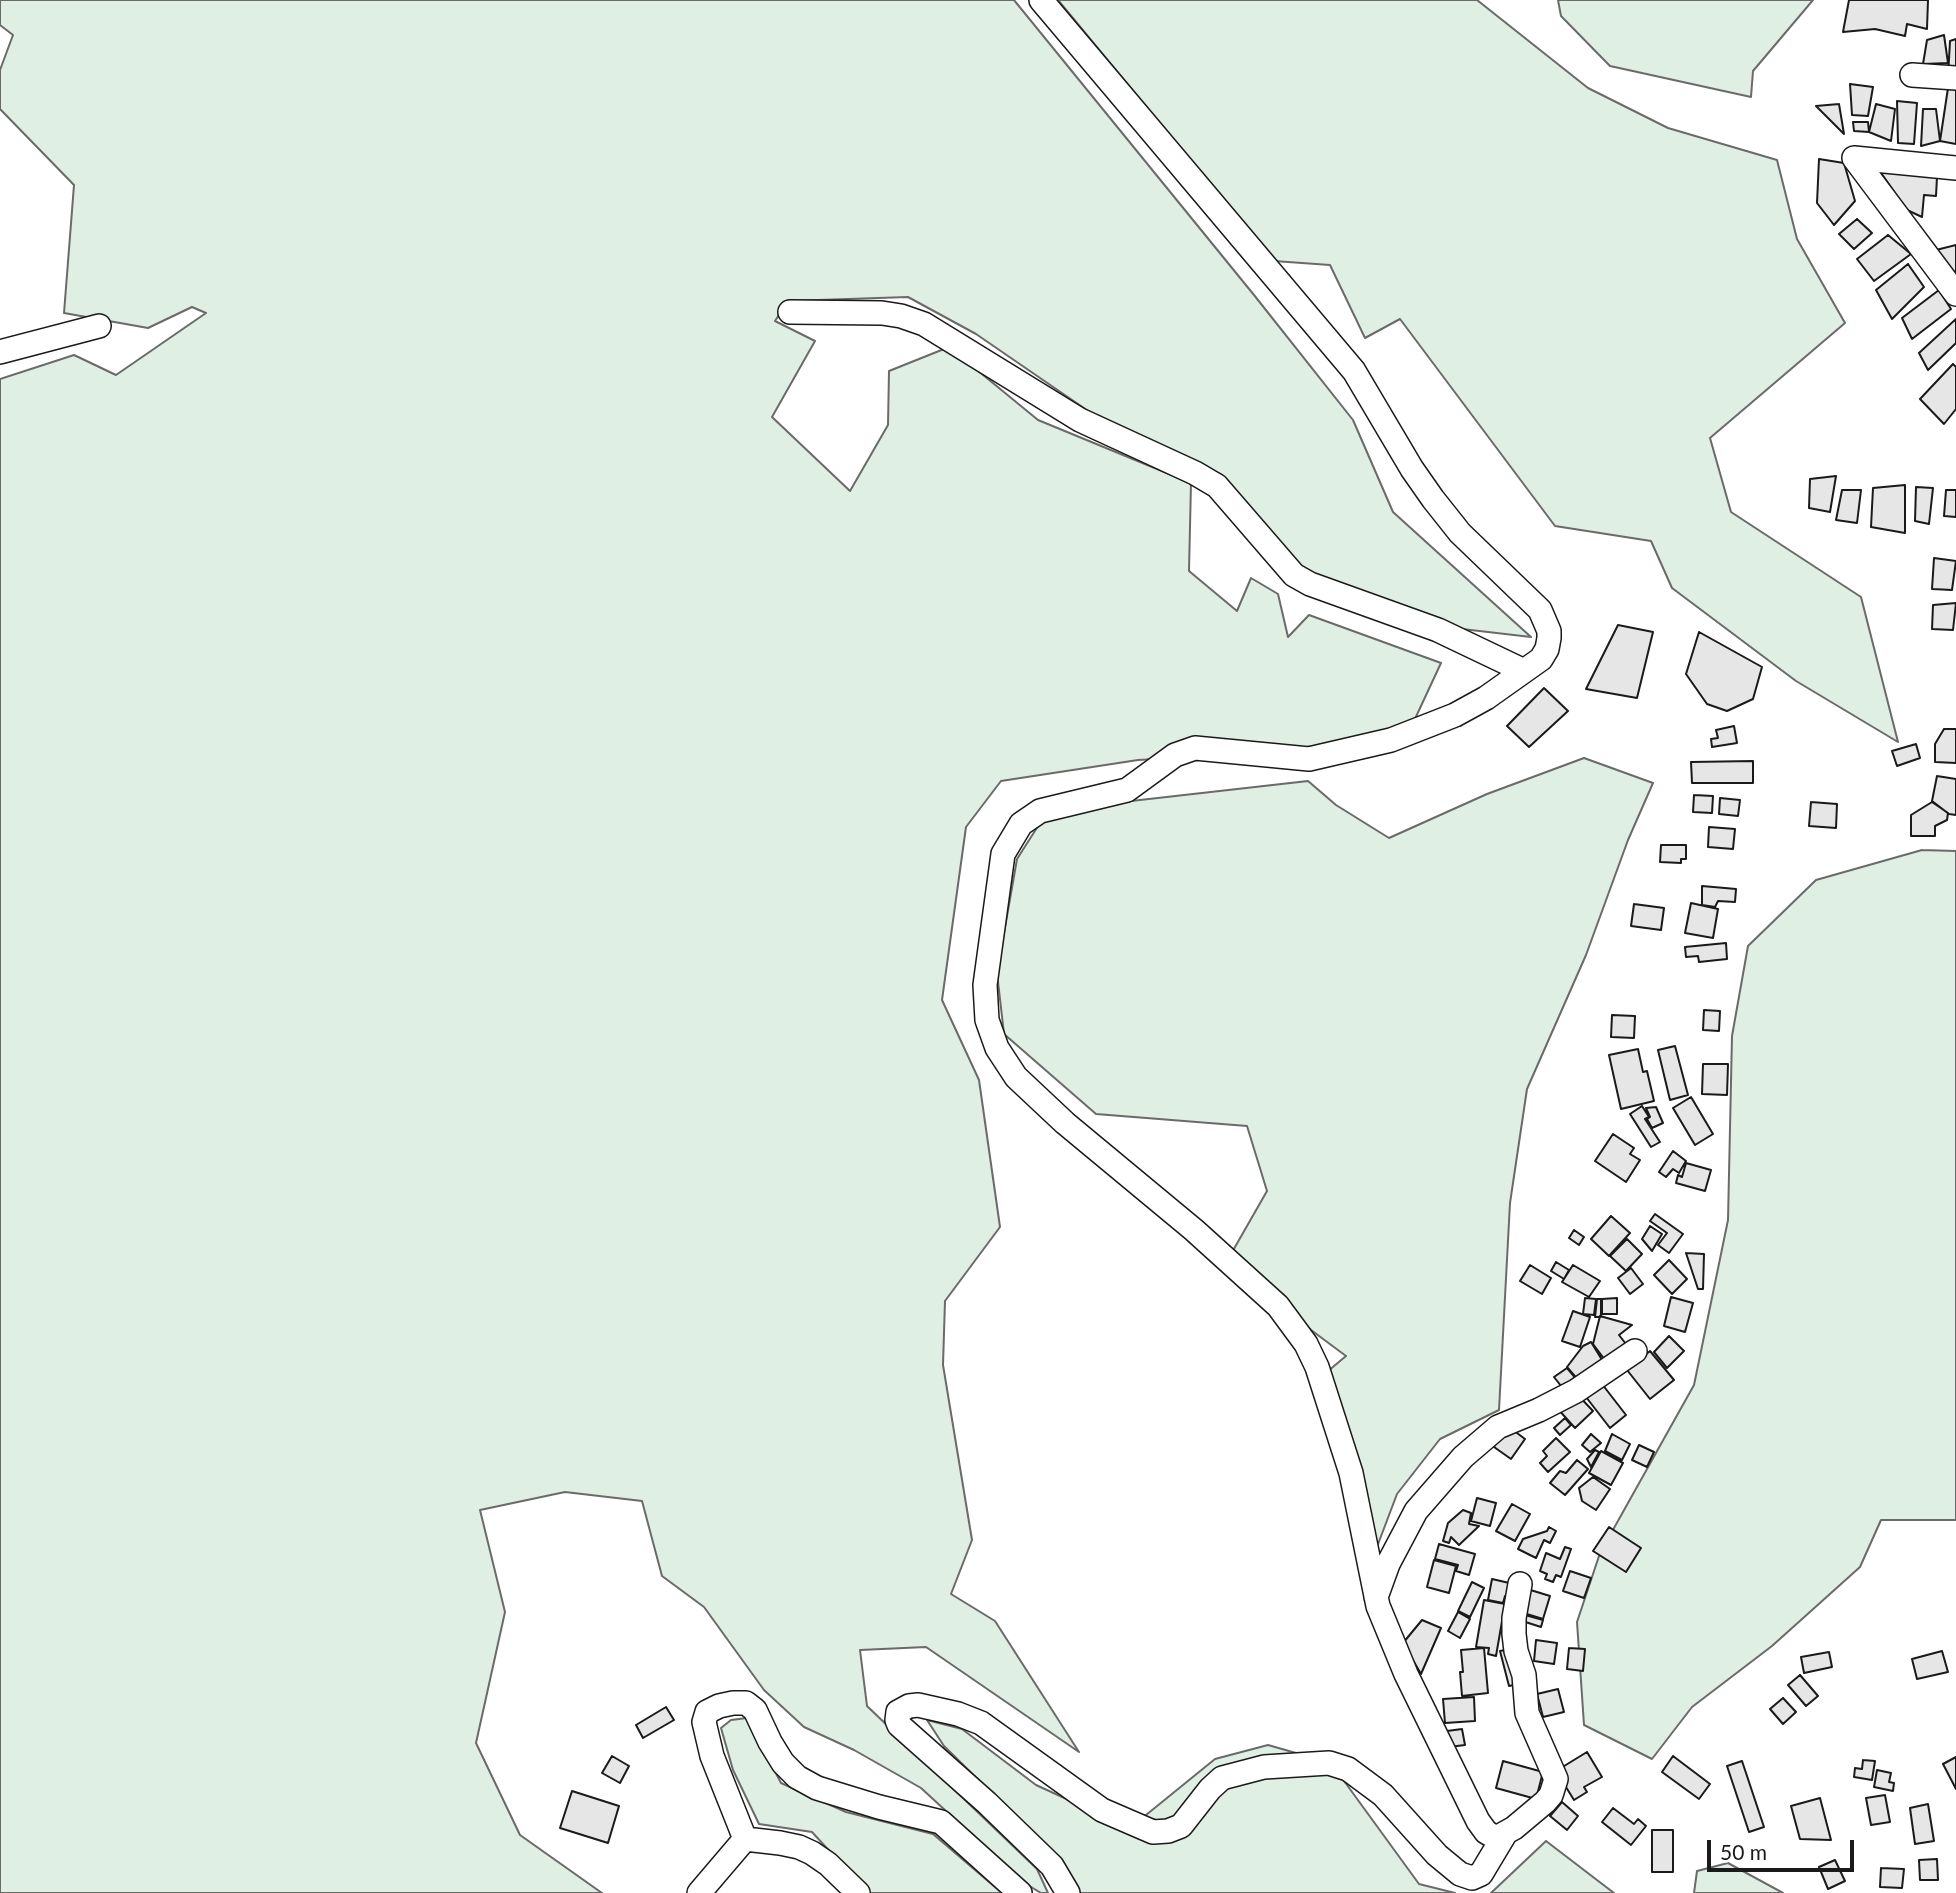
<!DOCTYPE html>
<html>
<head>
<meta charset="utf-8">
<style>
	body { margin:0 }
	#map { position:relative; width:1956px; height:1893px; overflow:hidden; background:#fff; font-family:Lato,sans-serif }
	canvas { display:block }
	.scale { position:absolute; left:1707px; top:1840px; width:147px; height:32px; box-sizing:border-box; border:4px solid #1a1a1a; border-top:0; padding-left:9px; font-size:21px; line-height:24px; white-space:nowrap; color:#1a1a1a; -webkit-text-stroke:5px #fff; paint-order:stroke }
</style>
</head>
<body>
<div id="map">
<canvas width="1956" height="1893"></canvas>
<div class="scale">50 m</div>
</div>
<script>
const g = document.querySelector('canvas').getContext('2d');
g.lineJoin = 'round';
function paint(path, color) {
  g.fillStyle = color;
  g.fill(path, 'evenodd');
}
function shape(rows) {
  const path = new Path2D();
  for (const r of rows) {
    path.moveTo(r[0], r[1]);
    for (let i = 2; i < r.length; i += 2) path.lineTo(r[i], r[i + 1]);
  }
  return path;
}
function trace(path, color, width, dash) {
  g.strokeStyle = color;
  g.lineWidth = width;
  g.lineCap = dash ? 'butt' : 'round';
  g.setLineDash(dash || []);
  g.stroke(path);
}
const green = shape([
	[0,0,1014,0,1254,295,1353,420,1393,512,1531,637,1445,627,1292,577,1222,475,1094,415,976,334,908,297,788,301,775,321,815,341,772,417,850,491,888,425,889,371,949,347,1038,420,1191,483,1189,571,1237,611,1251,578,1278,594,1288,637,1309,615,1441,663,1414,721,1341,749,1138,760,1001,781,966,827,942,1000,979,1080,1000,1227,945,1301,943,1365,972,1540,951,1594,995,1621,1079,1752,926,1647,860,1650,867,1706,1037,1869,1048,1893,1041,1893,1023,1882,921,1788,854,1750,804,1727,764,1690,704,1607,662,1576,642,1501,565,1492,480,1510,505,1612,476,1743,520,1835,602,1893,0,1893,0,379,74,355,116,375,206,313,192,307,148,328,64,313,74,185,0,109,0,70,13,35,0,25,0,0],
	[1058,0,1477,0,1588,88,1668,128,1777,160,1797,239,1845,323,1710,438,1731,512,1861,597,1898,742,1796,681,1672,588,1651,541,1555,526,1400,319,1365,338,1330,265,1274,261,1058,0],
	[1558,0,1813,0,1753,71,1751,97,1610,66,1561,16,1558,0],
	[1584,758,1653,783,1628,840,1586,955,1527,1089,1510,1203,1499,1410,1440,1439,1397,1494,1369,1568,1315,1382,1346,1356,1311,1330,1231,1254,1267,1191,1247,1126,1096,1114,1004,1034,997,973,1017,859,1040,823,1087,806,1308,781,1336,805,1389,838,1487,794,1584,758],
	[1922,850,1956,851,1956,1520,1881,1520,1860,1567,1772,1646,1692,1707,1652,1759,1584,1725,1577,1622,1600,1553,1694,1385,1728,1220,1732,1036,1748,946,1816,880,1922,850],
	[747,1718,781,1783,846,1812,933,1834,1002,1893,868,1893,812,1832,759,1824,733,1770,721,1728,731,1720,747,1718],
	[927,1720,962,1729,1036,1785,1130,1828,1215,1759,1268,1745,1331,1763,1419,1884,1455,1893,1078,1893,1061,1861,944,1746,927,1720],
	[1546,1841,1614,1893,1491,1893,1546,1841],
	[1728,1863,1783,1893,1694,1893,1697,1871,1728,1863]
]);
const building = shape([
	[1849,0,1928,0,1927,29,1907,24,1905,36,1875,29,1843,32,1849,0],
	[1944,35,1948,63,1923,64,1927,40,1944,35],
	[1956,39,1956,78,1948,77,1950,41,1956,39],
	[1850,84,1873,87,1868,116,1852,115,1850,84],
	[1956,87,1956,144,1940,141,1948,88,1956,87],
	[1897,101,1917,103,1914,144,1898,143,1897,101],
	[1839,104,1844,134,1816,106,1839,104],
	[1876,104,1895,109,1891,141,1869,132,1876,104],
	[1923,109,1936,109,1940,141,1921,146,1923,109],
	[1853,122,1868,122,1869,132,1854,131,1853,122],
	[1819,159,1844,163,1855,201,1834,225,1817,203,1819,159],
	[1879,170,1937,177,1936,196,1924,195,1922,217,1907,210,1879,170],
	[1857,219,1872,233,1854,249,1839,234,1857,219],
	[1888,235,1911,254,1874,281,1857,259,1888,235],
	[1956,245,1956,271,1948,275,1936,250,1956,245],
	[1908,264,1924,287,1892,319,1876,290,1908,264],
	[1939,290,1951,309,1912,339,1902,318,1939,290],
	[1956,319,1956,343,1928,370,1919,353,1956,319],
	[1953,364,1956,367,1956,409,1944,424,1920,399,1953,364],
	[1836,476,1830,512,1809,508,1810,479,1836,476],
	[1905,485,1905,533,1871,527,1873,488,1905,485],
	[1916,487,1933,488,1929,524,1915,521,1916,487],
	[1842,490,1861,490,1857,523,1836,520,1842,490],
	[1946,490,1956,490,1956,517,1944,516,1946,490],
	[1934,558,1956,561,1952,590,1932,589,1934,558],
	[1956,603,1953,630,1932,629,1933,605,1956,603],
	[1618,625,1653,632,1637,698,1586,689,1618,625],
	[1699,632,1762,667,1753,699,1727,711,1707,704,1686,674,1699,632],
	[1544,688,1568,711,1529,747,1507,726,1544,688],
	[1734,726,1737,743,1712,747,1711,739,1718,738,1716,730,1734,726],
	[1944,729,1956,729,1956,763,1935,762,1935,744,1944,729],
	[1916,744,1920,758,1897,766,1892,751,1916,744],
	[1753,761,1753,783,1692,783,1691,762,1753,761],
	[1937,776,1956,779,1956,815,1949,814,1932,801,1937,776],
	[1694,795,1713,796,1712,813,1693,812,1694,795],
	[1720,798,1740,800,1738,816,1719,814,1720,798],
	[1811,802,1837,804,1836,828,1809,826,1811,802],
	[1932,802,1948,813,1947,820,1935,826,1935,836,1911,836,1911,815,1932,802],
	[1709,827,1735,829,1733,849,1708,847,1709,827],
	[1661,845,1686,845,1686,859,1681,859,1681,863,1660,862,1661,845],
	[1702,886,1736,889,1735,902,1718,901,1715,907,1702,905,1702,886],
	[1691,903,1718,909,1713,938,1685,933,1691,903],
	[1634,904,1664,908,1661,930,1631,926,1634,904],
	[1726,943,1727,959,1699,962,1698,956,1686,957,1685,947,1726,943],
	[1704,1010,1720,1011,1719,1031,1703,1030,1704,1010],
	[1612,1015,1635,1016,1634,1038,1611,1037,1612,1015],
	[1675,1046,1688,1095,1670,1100,1658,1050,1675,1046],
	[1638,1049,1643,1072,1647,1071,1654,1101,1621,1109,1609,1055,1638,1049],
	[1703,1064,1728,1064,1727,1095,1702,1094,1703,1064],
	[1691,1097,1713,1134,1695,1145,1673,1108,1691,1097],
	[1642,1106,1649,1117,1645,1119,1660,1142,1651,1147,1630,1114,1642,1106],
	[1656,1107,1663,1123,1652,1128,1647,1119,1650,1117,1646,1108,1656,1107],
	[1613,1134,1634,1148,1630,1154,1640,1160,1626,1182,1595,1161,1613,1134],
	[1673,1151,1686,1161,1679,1173,1673,1169,1666,1177,1659,1172,1673,1151],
	[1686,1163,1711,1170,1705,1191,1676,1183,1678,1175,1682,1177,1686,1163],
	[1655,1214,1683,1234,1669,1253,1658,1245,1667,1233,1650,1221,1655,1214],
	[1611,1216,1630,1233,1609,1256,1591,1239,1611,1216],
	[1650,1226,1662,1234,1652,1251,1642,1239,1650,1226],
	[1574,1230,1584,1237,1579,1245,1569,1238,1574,1230],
	[1627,1239,1642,1254,1626,1271,1610,1256,1627,1239],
	[1686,1253,1704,1254,1703,1289,1698,1289,1686,1253],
	[1669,1260,1687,1279,1672,1294,1654,1275,1669,1260],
	[1556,1262,1569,1270,1564,1279,1551,1271,1556,1262],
	[1530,1265,1551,1278,1542,1294,1520,1281,1530,1265],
	[1573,1265,1600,1281,1589,1297,1562,1282,1573,1265],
	[1631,1268,1643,1284,1630,1294,1618,1278,1631,1268],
	[1671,1297,1693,1303,1685,1332,1664,1326,1671,1297],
	[1585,1298,1596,1299,1594,1315,1583,1314,1585,1298],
	[1617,1298,1617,1314,1602,1314,1602,1299,1617,1298],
	[1597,1299,1601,1299,1601,1315,1599,1317,1595,1317,1597,1299],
	[1573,1311,1590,1317,1580,1347,1562,1341,1573,1311],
	[1600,1316,1632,1325,1619,1335,1626,1344,1605,1360,1593,1344,1600,1316],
	[1669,1336,1684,1351,1667,1368,1654,1352,1669,1336],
	[1591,1342,1607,1368,1579,1381,1567,1367,1583,1346,1591,1342],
	[1650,1351,1674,1380,1650,1399,1627,1370,1650,1351],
	[1567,1368,1578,1381,1565,1391,1554,1377,1567,1368],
	[1602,1384,1626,1415,1610,1428,1586,1397,1602,1384],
	[1575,1392,1593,1411,1575,1428,1557,1408,1575,1392],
	[1565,1418,1571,1425,1560,1435,1554,1428,1565,1418],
	[1513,1430,1525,1439,1511,1459,1494,1447,1497,1440,1513,1430],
	[1591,1434,1601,1443,1590,1452,1582,1445,1591,1434],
	[1612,1434,1630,1444,1622,1460,1605,1451,1612,1434],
	[1556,1438,1570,1452,1548,1472,1540,1463,1547,1456,1543,1451,1556,1438],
	[1639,1445,1654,1452,1647,1467,1632,1460,1639,1445],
	[1595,1450,1599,1452,1591,1467,1587,1459,1595,1450],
	[1601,1451,1623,1463,1611,1485,1589,1473,1601,1451],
	[1577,1460,1588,1469,1565,1495,1550,1483,1560,1471,1566,1473,1577,1460],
	[1593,1477,1610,1489,1596,1510,1582,1501,1579,1488,1593,1477],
	[1477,1498,1496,1503,1490,1526,1471,1521,1477,1498],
	[1512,1504,1530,1514,1515,1541,1496,1531,1512,1504],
	[1463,1510,1471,1513,1469,1524,1479,1526,1459,1545,1451,1537,1449,1543,1443,1541,1448,1523,1463,1510],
	[1549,1527,1556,1531,1550,1543,1544,1540,1536,1558,1518,1549,1523,1539,1547,1531,1549,1527],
	[1609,1527,1641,1548,1626,1572,1593,1551,1609,1527],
	[1439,1544,1475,1554,1469,1575,1456,1571,1458,1565,1435,1559,1439,1544],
	[1565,1547,1571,1549,1561,1577,1556,1575,1553,1582,1545,1579,1547,1574,1540,1571,1546,1553,1560,1559,1565,1547],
	[1434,1560,1456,1566,1449,1593,1427,1587,1434,1560],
	[1570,1571,1591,1578,1584,1598,1563,1591,1570,1571],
	[1492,1579,1518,1585,1515,1599,1505,1596,1503,1603,1488,1600,1492,1579],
	[1472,1582,1484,1588,1470,1617,1458,1611,1472,1582],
	[1524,1588,1550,1596,1543,1619,1517,1611,1524,1588],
	[1484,1600,1505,1604,1496,1656,1488,1654,1489,1648,1476,1647,1484,1600],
	[1458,1612,1470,1619,1460,1638,1448,1631,1458,1612],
	[1518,1613,1543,1620,1541,1627,1516,1619,1518,1613],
	[1422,1620,1441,1628,1421,1674,1403,1643,1422,1620],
	[1536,1640,1557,1643,1554,1664,1534,1661,1536,1640],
	[1484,1648,1488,1693,1462,1696,1460,1672,1463,1672,1461,1650,1484,1648],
	[1569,1648,1585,1649,1583,1671,1567,1669,1569,1648],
	[1510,1649,1519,1684,1509,1686,1500,1651,1510,1649],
	[1942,1651,1948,1672,1917,1679,1912,1659,1942,1651],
	[1829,1652,1832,1667,1804,1673,1801,1657,1829,1652],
	[1800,1675,1818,1696,1806,1706,1788,1685,1800,1675],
	[1558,1689,1564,1712,1543,1717,1537,1694,1558,1689],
	[1474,1697,1475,1721,1445,1723,1443,1699,1474,1697],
	[1783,1698,1796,1712,1783,1724,1770,1709,1783,1698],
	[666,1707,674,1720,643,1738,636,1725,666,1707],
	[1462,1729,1465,1745,1449,1747,1447,1731,1462,1729],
	[1587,1752,1602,1777,1584,1787,1587,1792,1574,1800,1556,1771,1587,1752],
	[612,1756,629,1766,620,1783,602,1773,612,1756],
	[1673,1756,1710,1784,1699,1799,1662,1772,1673,1756],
	[1956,1757,1956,1789,1943,1764,1956,1757],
	[1863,1760,1875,1761,1872,1780,1854,1777,1855,1768,1862,1769,1863,1760],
	[1503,1761,1543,1772,1536,1799,1496,1788,1503,1761],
	[1742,1761,1764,1827,1749,1832,1727,1766,1742,1761],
	[1877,1770,1891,1773,1889,1782,1894,1783,1893,1791,1874,1787,1877,1770],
	[572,1791,619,1806,608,1843,560,1828,572,1791],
	[1885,1795,1890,1822,1871,1825,1866,1798,1885,1795],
	[1820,1798,1831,1840,1800,1839,1791,1806,1820,1798],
	[1562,1802,1578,1816,1567,1830,1550,1816,1562,1802],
	[1928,1804,1934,1841,1915,1844,1910,1808,1928,1804],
	[1613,1808,1634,1824,1638,1819,1646,1826,1631,1845,1602,1822,1613,1808],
	[1652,1830,1673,1830,1673,1872,1652,1872,1652,1830],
	[1937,1859,1938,1880,1920,1880,1919,1860,1937,1859],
	[1835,1860,1845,1881,1828,1889,1819,1867,1835,1860],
	[1881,1868,1904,1869,1902,1888,1880,1887,1881,1868]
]);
const minor = shape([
	[1041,0,1354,371,1412,469,1433,499,1460,533,1540,610,1549,631,1549,638,1547,649,1541,659,1486,698,1455,715,1391,740,1309,759,1195,748,1175,755,1127,790,1040,811,1021,824,1003,854,985,985,987,1020,997,1048,1016,1077,1065,1123,1194,1230,1278,1306,1306,1344,1317,1367,1351,1473,1378,1606,1406,1674,1478,1821,1486,1832,1496,1838,1514,1828,1545,1802,1551,1795,1556,1779,1527,1713,1524,1675,1516,1651,1514,1634,1514,1618,1520,1584],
	[1912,75,1956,78],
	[1854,158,1956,294],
	[1854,158,1956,168],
	[790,312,882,313,901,316,924,324,1080,420,1195,473,1217,486,1294,575,1310,584,1438,630,1524,671],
	[0,352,99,326],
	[1376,1597,1388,1564,1416,1511,1463,1457,1498,1427,1539,1410,1576,1391,1635,1351],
	[745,1839,712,1756,704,1722,707,1712,719,1706,733,1703,746,1703,755,1710,770,1742,783,1763,797,1777,817,1788,879,1807,941,1822,1020,1893],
	[699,1893,745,1839,780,1843,799,1847,812,1853,828,1864,858,1893],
	[1068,1893,1052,1866,987,1803,899,1725,897,1720,898,1712,909,1706,918,1705,958,1714,981,1723,1102,1810,1153,1832,1168,1831,1181,1826,1210,1789,1222,1778,1264,1767,1329,1763,1348,1769,1383,1795,1437,1855,1460,1874,1472,1878,1481,1874,1505,1834]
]);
paint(green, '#e0efe3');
trace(green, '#6a6a6a', 2);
paint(building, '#e6e6e6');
trace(building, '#1a1a1a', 2);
trace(minor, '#1a1a1a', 26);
trace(minor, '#fff', 23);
</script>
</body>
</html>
